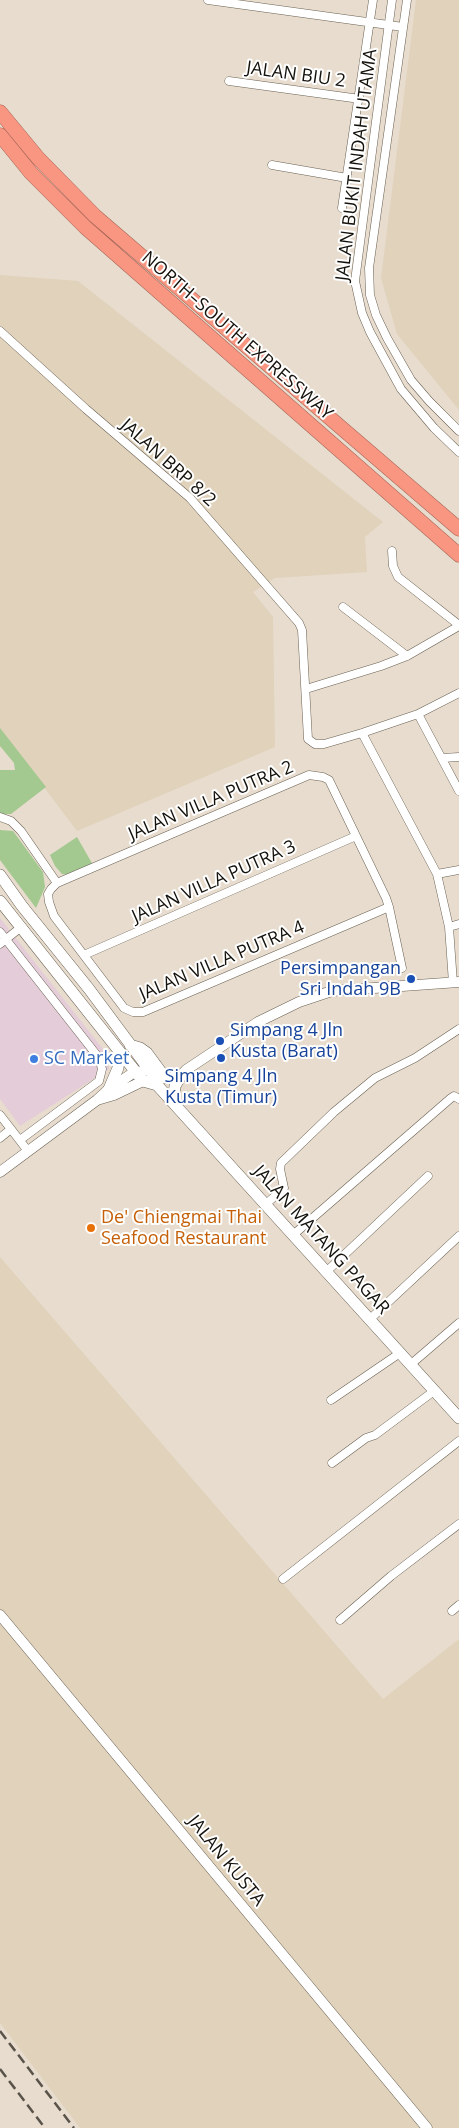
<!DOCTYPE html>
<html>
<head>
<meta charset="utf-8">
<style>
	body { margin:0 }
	canvas { display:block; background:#e7dccd }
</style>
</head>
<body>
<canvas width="459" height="2128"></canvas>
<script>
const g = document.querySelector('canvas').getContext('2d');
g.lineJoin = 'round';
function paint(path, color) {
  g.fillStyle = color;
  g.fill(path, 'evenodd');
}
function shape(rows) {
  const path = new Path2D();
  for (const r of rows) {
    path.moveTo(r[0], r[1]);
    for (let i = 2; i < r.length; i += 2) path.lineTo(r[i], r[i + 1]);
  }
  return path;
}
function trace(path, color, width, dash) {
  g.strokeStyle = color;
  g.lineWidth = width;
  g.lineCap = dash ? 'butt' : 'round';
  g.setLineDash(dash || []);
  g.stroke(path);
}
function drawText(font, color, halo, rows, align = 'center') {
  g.font = font + ' "Open Sans",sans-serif';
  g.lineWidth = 4;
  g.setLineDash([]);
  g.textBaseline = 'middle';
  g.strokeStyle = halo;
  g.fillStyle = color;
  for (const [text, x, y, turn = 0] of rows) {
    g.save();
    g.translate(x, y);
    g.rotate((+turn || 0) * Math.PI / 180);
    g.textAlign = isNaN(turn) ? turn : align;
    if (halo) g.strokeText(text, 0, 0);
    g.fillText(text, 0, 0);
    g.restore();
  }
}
const commercial = shape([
	[0,918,106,1053,109,1069,20,1126,0,1099]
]);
const built = shape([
	[416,0,459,0,459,410,397,334,381,278],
	[0,275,78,281,383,522,365,537,367,572,275,578,253,592,273,617,275,747,77,831,0,729],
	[0,1257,383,1699,459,1639,459,2128,80,2128,0,2023]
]);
const green = shape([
	[0,728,46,787,11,814,0,814,0,770,15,770,14,763,0,746],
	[0,830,13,831,43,872,45,887,36,908,0,860],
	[77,837,93,865,72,875,62,874,55,866,50,855]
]);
const minor = shape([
	[208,0,403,27],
	[392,0,355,281,362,313,370,332,401,389,434,428,459,452],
	[407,0,369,268,370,295,376,315,387,338,411,380,429,401,459,431],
	[229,81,360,99],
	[272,165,347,178],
	[342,208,373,0],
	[0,331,86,409,190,498,299,623,302,630,308,739,315,744,324,744,362,733,418,714,459,693],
	[392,551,393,566,398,577,459,625],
	[343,607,407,656],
	[306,689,381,666,407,656,459,626],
	[418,714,459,791],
	[362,733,437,874,449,927,453,983],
	[442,758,459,757],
	[0,817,11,821,21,831,57,883],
	[437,874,459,870],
	[389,907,143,1012,133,1012,124,1008,54,916,49,902,48,894,51,889,57,883,309,775,323,777,329,780,386,898,389,907,402,968],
	[449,927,459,924],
	[0,932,99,1058,102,1069,99,1081,20,1140],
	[0,944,20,928],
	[84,955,356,836],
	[0,1115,28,1151],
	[0,1138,11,1129],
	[266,1204,284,1188,280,1169,281,1163,334,1112,375,1078,415,1058,459,1029],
	[293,1235,451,1098,454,1096,459,1099],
	[326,1272,428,1176],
	[369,1320,459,1236],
	[410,1365,459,1323],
	[331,1400,400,1353],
	[332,1463,366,1438,375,1435,434,1391],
	[283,1579,459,1441],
	[452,1611,459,1605],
	[340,1620,391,1576,459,1524]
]);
const tertiary = shape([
	[97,1100,114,1095,143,1081,181,1076,186,1070,258,1022,299,1002,332,991,459,982],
	[0,1172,97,1100,109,1089,133,1073,143,1071],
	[0,1615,427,2128]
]);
const secondary = shape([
	[0,875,22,906,89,989,156,1079,157,1085],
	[0,901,143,1081,157,1085],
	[130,1045,140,1048,147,1053,161,1072],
	[157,1085,459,1418],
	[109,1089,118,1068,120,1052],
	[173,1102,175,1086,181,1076]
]);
const motorway = shape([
	[0,112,38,158,95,216,459,529],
	[0,135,31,173,85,227,459,555]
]);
const rail = shape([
	[0,2031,74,2128],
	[0,2069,45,2128]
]);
const markers = [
	[411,979,5,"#1a4fb4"],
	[220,1041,5,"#1a4fb4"],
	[221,1058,5,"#1a4fb4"],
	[34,1059,5,"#3f7fe0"],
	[91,1228,5,"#e8710a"]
];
const streetNames = [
	["JALAN BIU 2",296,75,8],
	["JALAN BUKIT INDAH UTAMA",357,165,-83],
	["NORTH–SOUTH EXPRESSWAY",237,336,41],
	["JALAN BRP 8/2",168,463,42],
	["JALAN VILLA PUTRA 2",211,801,-23],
	["JALAN VILLA PUTRA 3",214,882,-24],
	["JALAN VILLA PUTRA 4",222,961,-23],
	["JALAN MATANG PAGAR",321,1240,48],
	["JALAN KUSTA",226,1861,51]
];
const transitNames = [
	["Persimpangan",401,969],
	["Sri Indah 9B",401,990],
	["Simpang 4 Jln",230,1031,"left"],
	["Kusta (Barat)",230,1052,"left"],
	["Simpang 4 Jln",221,1077,"center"],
	["Kusta (Timur)",221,1098,"center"]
];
const shopNames = [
	["SC Market",44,1059]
];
const foodNames = [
	["De' Chiengmai Thai",101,1218],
	["Seafood Restaurant",101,1239]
];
paint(commercial, '#e4cdd8');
paint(built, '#e0d2bb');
paint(green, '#a3c890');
trace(minor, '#6a6153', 9);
trace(tertiary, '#6a6153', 11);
trace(secondary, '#6a6153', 12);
trace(motorway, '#a86758', 15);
trace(minor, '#fff', 8);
trace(tertiary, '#fff', 10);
trace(secondary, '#fff', 11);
trace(motorway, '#f89682', 14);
trace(rail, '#59534a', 2.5, [10, 5]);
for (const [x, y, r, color] of markers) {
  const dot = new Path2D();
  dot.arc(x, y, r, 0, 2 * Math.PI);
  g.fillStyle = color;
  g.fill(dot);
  trace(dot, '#fff', 2);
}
drawText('18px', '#14110b', '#fff', streetNames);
drawText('18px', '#164399', '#fff', transitNames, 'right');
drawText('18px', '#366cbe', '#fff', shopNames, 'left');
drawText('18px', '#c56008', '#fff', foodNames, 'left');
</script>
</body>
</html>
